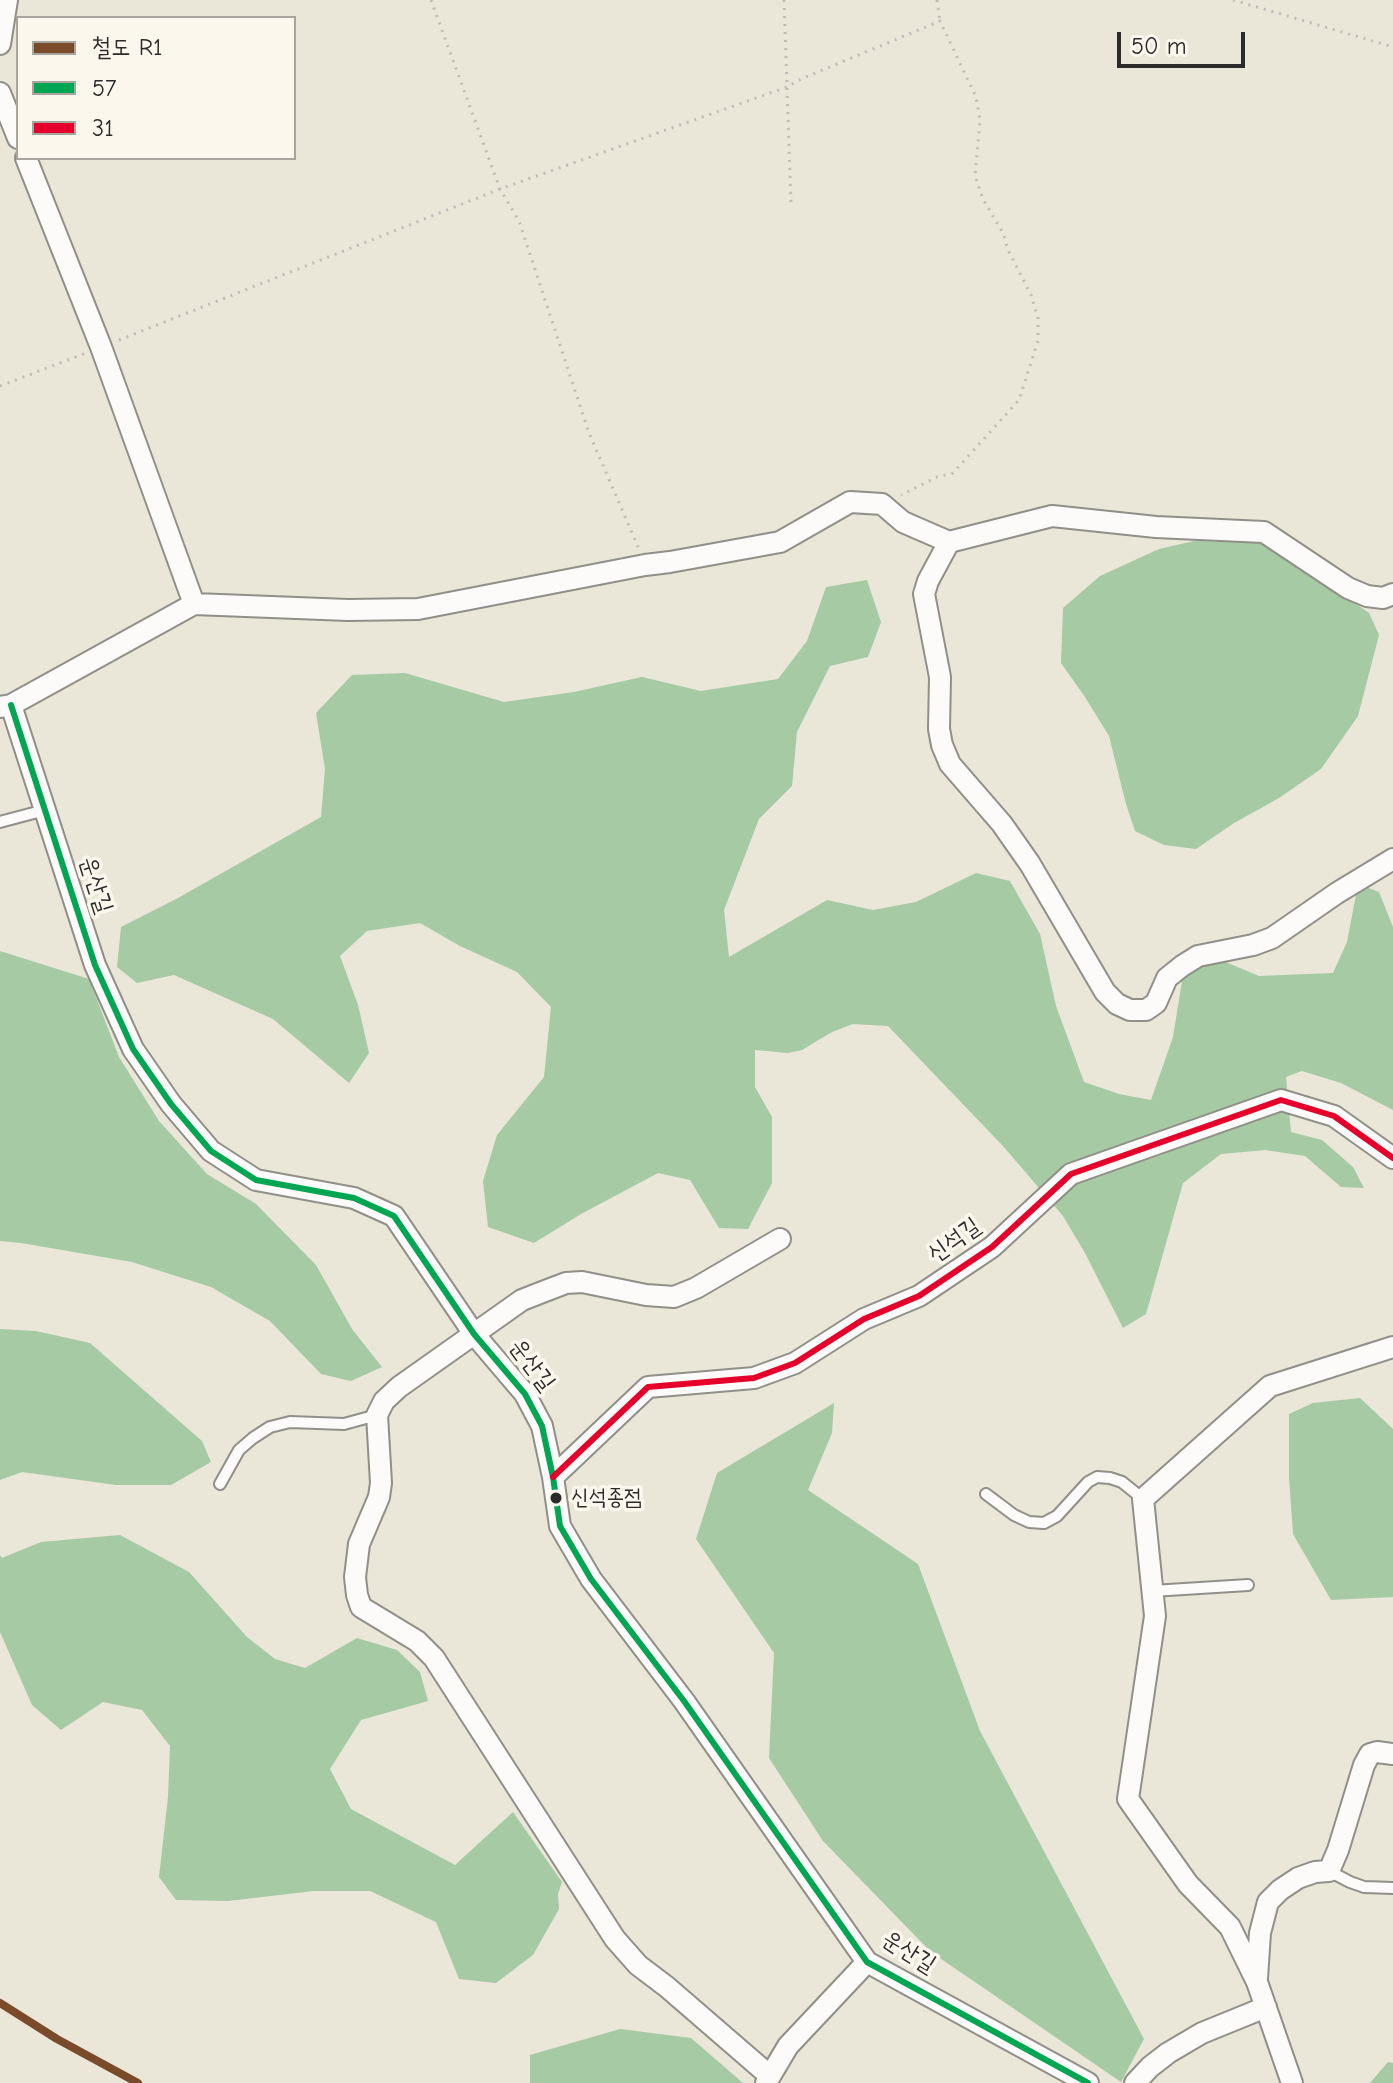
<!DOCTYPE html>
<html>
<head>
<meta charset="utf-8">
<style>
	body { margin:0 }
	#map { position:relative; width:1393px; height:2083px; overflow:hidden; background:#eae6d8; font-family:"Comic Neue","Poor Story",sans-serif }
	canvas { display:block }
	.legend { position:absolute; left:16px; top:16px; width:280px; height:144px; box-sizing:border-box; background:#fbf7ec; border:2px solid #a8a59f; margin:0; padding:10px 14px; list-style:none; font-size:24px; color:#2b2b2b }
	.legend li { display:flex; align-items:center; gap:16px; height:40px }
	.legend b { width:40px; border:2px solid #a8a59f }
	.scale { position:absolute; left:1117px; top:32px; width:128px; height:36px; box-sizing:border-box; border:4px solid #2b2b2b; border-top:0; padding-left:10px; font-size:24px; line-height:28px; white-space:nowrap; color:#2b2b2b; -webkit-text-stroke:6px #fbf7ec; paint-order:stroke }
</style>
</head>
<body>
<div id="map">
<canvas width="1393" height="2083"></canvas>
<ul class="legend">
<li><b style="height:10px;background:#7a4b2a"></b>철도 R1</li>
<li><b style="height:10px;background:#00a651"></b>57</li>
<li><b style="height:10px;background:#e4002b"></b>31</li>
</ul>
<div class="scale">50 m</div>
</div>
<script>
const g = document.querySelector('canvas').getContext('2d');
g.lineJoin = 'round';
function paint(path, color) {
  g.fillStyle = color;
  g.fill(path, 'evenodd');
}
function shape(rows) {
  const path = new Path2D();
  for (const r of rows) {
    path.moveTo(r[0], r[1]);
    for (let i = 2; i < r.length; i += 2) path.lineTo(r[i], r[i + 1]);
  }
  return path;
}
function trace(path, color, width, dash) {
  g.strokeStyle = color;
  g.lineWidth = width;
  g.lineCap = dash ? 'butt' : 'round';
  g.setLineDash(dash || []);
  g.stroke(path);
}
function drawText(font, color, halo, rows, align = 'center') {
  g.font = font + ' "Comic Neue","Poor Story",sans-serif';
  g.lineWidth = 7;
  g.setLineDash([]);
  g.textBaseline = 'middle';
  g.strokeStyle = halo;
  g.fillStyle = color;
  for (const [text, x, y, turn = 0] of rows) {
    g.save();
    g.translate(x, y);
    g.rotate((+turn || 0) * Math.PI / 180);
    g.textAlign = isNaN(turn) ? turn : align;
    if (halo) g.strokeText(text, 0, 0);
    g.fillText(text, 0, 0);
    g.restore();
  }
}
const forest = shape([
	[1194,541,1267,542,1369,613,1379,635,1358,716,1321,769,1279,798,1234,823,1196,849,1164,845,1135,831,1126,804,1109,736,1085,697,1061,663,1063,608,1100,576,1159,549],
	[867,580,881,622,868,657,830,666,797,732,792,786,759,819,724,910,729,957,827,900,873,910,916,902,976,873,1010,881,1040,934,1056,1006,1084,1082,1119,1094,1151,1100,1173,1037,1183,975,1216,958,1259,976,1333,973,1347,942,1358,884,1379,892,1393,927,1393,1110,1341,1083,1302,1071,1286,1077,1291,1132,1322,1140,1353,1167,1364,1188,1341,1187,1305,1156,1265,1150,1221,1154,1183,1183,1146,1314,1123,1328,1085,1253,1063,1216,1003,1146,888,1026,853,1024,832,1032,802,1050,788,1053,755,1050,755,1087,772,1117,772,1183,748,1229,719,1228,690,1180,658,1173,581,1214,534,1243,488,1227,483,1181,497,1135,544,1077,551,1007,517,972,460,946,420,923,367,931,340,956,358,1005,369,1053,349,1083,273,1019,174,975,137,983,117,967,121,927,178,898,321,817,325,769,316,713,352,675,405,673,504,702,574,692,642,677,701,691,778,679,807,641,826,587],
	[0,951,89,979,119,1057,159,1121,207,1174,256,1204,316,1265,352,1329,382,1367,351,1381,321,1374,270,1321,211,1287,132,1262,21,1243,0,1241],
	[0,1329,36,1331,90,1343,202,1441,211,1462,171,1485,116,1485,22,1472,0,1480],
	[1360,1398,1393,1429,1393,1597,1331,1600,1293,1534,1289,1477,1289,1414,1313,1403],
	[834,1403,832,1433,808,1490,918,1564,980,1731,1144,2039,1121,2082,931,1952,823,1841,769,1758,774,1653,696,1539,717,1473],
	[120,1535,189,1572,247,1637,275,1659,305,1668,357,1638,397,1650,420,1672,428,1701,361,1720,330,1769,351,1809,455,1865,513,1812,562,1882,558,1894,559,1909,533,1955,496,1983,459,1979,436,1922,370,1891,314,1891,228,1901,176,1900,159,1877,168,1797,170,1746,142,1710,103,1702,61,1730,32,1705,0,1632,0,1555,2,1558,41,1542],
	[620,2029,691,2038,743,2083,530,2083,530,2055],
	[1388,2062,1393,2063,1393,2083,1370,2083]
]);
const path = shape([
	[431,0,500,189,519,221,589,433,639,549],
	[784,0,791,203],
	[937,0,940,21],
	[1233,0,1393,47],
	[119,340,500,189,787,87,801,79,940,21,976,97,980,120,975,176,983,199,1003,233,1008,250,1031,295,1038,318,1038,341,1019,400,953,473,937,477,901,495],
	[0,386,86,353]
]);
const lane = shape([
	[0,822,45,810],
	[220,1484,239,1450,253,1438,270,1427,290,1422,344,1424,377,1415],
	[986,1494,1014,1515,1029,1522,1044,1523,1057,1516,1088,1482,1097,1477,1110,1478,1122,1482,1143,1499],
	[1152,1591,1248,1585],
	[1329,1871,1350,1882,1364,1887,1393,1888]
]);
const street = shape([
	[0,44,7,0],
	[0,93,18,138],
	[949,542,928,581,924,594,940,677,939,729,942,745,950,764,1002,824,1030,864,1105,992,1117,1004,1130,1010,1146,1010,1156,1003,1167,978,1182,966,1198,956,1253,945,1272,938,1337,893,1393,859],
	[194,604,348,610,418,609,645,565,670,562,780,542,850,502,882,504,903,522,949,542,1052,516,1156,527,1264,532,1348,588,1367,596,1383,598,1393,594],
	[11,705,95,965,133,1049,171,1104,211,1151,256,1180,354,1198,394,1216,474,1334,525,1394,542,1426,553,1477,560,1526,591,1579,684,1701,867,1962,1088,2083],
	[0,707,11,705,194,604,101,347,26,158],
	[553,1477,648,1387,754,1378,795,1363,864,1319,919,1296,992,1247,1071,1174,1281,1100,1334,1116,1393,1158],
	[1257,1978,1260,1933,1268,1902,1280,1890,1298,1878,1315,1872,1329,1871,1338,1850,1364,1765,1370,1754,1377,1752,1393,1754],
	[770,2076,667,1987,638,1965,615,1939,434,1658,417,1641,361,1607,357,1595,355,1577,359,1544,379,1497,381,1483,377,1415,384,1401,399,1387,522,1300,545,1291,566,1283,582,1282,646,1295,674,1297,696,1288,780,1239],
	[766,2083,788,2046,867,1962],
	[1135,2083,1150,2067,1168,2053,1202,2033,1266,2007],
	[1292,2083,1257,1982,1230,1927,1188,1884,1128,1799,1155,1616,1143,1499,1270,1386,1393,1347]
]);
const bus1 = shape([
	[11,705,95,965,133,1049,171,1104,211,1151,256,1180,354,1198,394,1216,474,1334,525,1394,542,1426,553,1477,560,1526,591,1579,684,1701,867,1962,1088,2083]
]);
const bus2 = shape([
	[553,1477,648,1387,754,1378,795,1363,864,1319,919,1296,992,1247,1071,1174,1281,1100,1334,1116,1393,1158]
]);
const rail1 = shape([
	[0,2003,57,2039,138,2083]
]);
const markers = [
	[556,1498,7,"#2b2b2b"]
];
const busNames = [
	["신석종점",571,1498]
];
const streetNames = [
	["운산길",96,885,72],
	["신석길",954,1240,-35],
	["운산길",532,1365,53],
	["운산길",909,1952,32]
];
paint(forest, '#a5caa4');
trace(lane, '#908f88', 14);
trace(street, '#908f88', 24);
trace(path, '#bdbcba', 3, [2, 6]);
trace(lane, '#fcfbf9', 10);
trace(street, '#fcfbf9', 20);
trace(bus1, '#00a651', 6);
trace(bus2, '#e4002b', 6);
trace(rail1, '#7a4b2a', 8);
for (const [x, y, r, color] of markers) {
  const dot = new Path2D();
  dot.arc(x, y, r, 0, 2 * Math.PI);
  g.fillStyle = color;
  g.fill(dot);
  trace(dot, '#fbf7ec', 3);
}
drawText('22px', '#2b2b2b', '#fbf7ec', busNames, 'left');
drawText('24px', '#2b2b2b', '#fbf7ec', streetNames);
</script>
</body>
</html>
